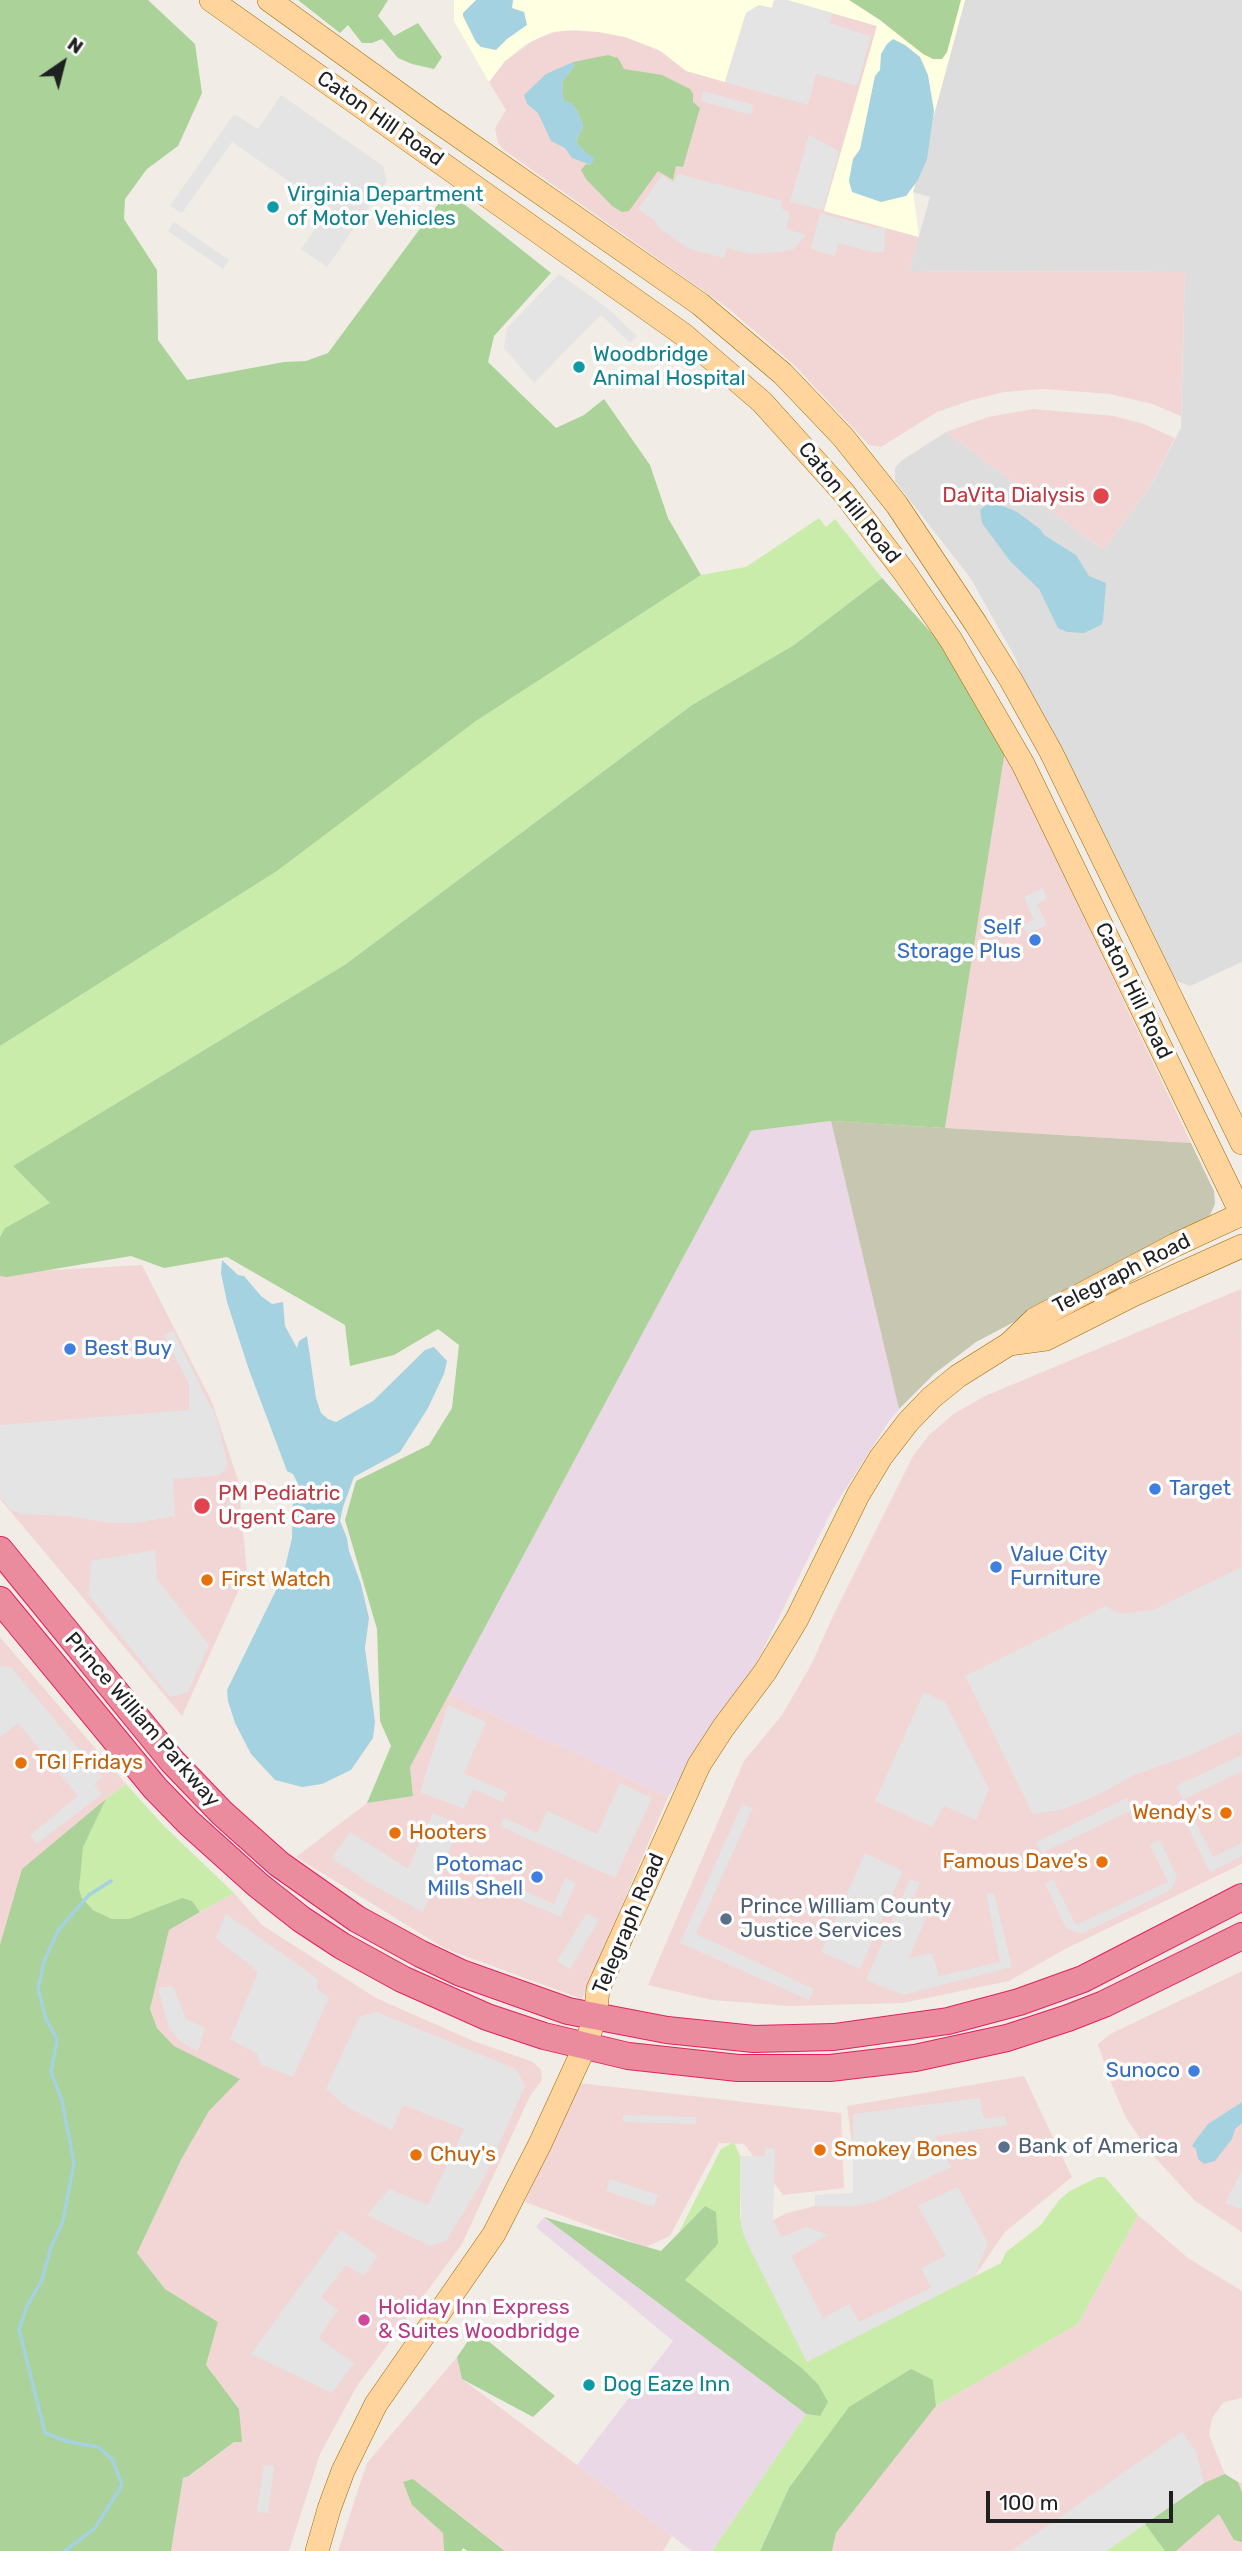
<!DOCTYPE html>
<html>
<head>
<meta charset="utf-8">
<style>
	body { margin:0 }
	#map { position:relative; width:1242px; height:2551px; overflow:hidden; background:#f1ede6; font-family:Rubik,sans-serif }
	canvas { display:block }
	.north { position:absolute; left:28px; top:28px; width:70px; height:70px; -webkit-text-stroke:5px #fff; paint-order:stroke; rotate:35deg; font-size:19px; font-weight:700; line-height:28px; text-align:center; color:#202020 }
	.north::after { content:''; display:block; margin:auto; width:24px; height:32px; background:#202020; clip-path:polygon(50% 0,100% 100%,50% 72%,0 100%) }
	.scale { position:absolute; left:986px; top:2491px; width:187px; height:32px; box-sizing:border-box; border:4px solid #202020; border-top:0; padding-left:9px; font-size:21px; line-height:24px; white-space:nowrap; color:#202020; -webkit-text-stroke:5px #fff; paint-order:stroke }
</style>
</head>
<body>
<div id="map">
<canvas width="1242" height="2551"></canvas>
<div class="north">N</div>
<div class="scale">100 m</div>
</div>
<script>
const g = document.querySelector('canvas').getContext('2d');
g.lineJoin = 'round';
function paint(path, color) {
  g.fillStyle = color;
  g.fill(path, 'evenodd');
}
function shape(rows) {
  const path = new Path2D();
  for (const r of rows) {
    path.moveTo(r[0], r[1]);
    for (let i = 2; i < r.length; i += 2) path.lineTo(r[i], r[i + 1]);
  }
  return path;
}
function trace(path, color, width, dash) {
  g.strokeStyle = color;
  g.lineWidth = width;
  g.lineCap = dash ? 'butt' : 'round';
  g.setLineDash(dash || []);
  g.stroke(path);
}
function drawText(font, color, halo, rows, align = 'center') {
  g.font = font + ' Rubik,sans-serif';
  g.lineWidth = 7;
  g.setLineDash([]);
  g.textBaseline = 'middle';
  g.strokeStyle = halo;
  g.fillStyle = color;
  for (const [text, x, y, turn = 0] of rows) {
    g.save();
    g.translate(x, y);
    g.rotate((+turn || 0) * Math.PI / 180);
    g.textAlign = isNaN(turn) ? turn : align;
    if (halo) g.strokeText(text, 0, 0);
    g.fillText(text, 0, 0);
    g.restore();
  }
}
const residential = shape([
	[965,0,1242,0,1242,962,1190,986,1174,980,1026,690,1016,659,971,579,895,481,895,468,901,461,946,432,1103,550,1150,487,1181,428,1185,272,909,271,930,197,913,192]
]);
const commercial = shape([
	[774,0,787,0,877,26,824,211,919,237,909,271,1185,272,1181,416,1152,404,1110,394,1042,389,1004,392,972,400,937,412,881,447,869,445,794,365,729,309,504,150,498,143,495,128,506,110,489,82,505,61,537,38,562,30,599,32,625,37,664,53,772,8],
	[1033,409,1114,416,1144,424,1175,438,1150,487,1103,550,946,432,988,417],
	[1005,751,1191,1143,945,1128],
	[142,1265,212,1402,238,1480,247,1572,182,1716,0,1499,0,1273],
	[1241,1289,1242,1864,1067,1948,1009,1981,903,2003,790,2006,712,2000,648,1985,744,1761,782,1715,811,1665,833,1616,913,1456,929,1435,955,1413,985,1396],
	[0,1637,126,1784,106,1799,0,1945],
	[449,1694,668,1797,582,1999,446,1949,296,1857,367,1803,413,1795,410,1767],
	[234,1893,262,1925,376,1998,471,2040,533,2062,541,2070,542,2080,530,2096,462,2244,357,2386,320,2454,289,2551,171,2551,183,2478,190,2476,234,2442,239,2409,206,2365,218,2322,165,2289,137,2253,182,2158,209,2111,239,2079,174,2046,157,2028,150,2009,169,1930],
	[1242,1971,1242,2232,1195,2201,1148,2150,1126,2118,1109,2078,1098,2044,1110,2034],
	[1024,2076,1072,2177,1005,2232,963,2293,812,2370,739,2237,787,2213,859,2195,847,2106],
	[579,2083,841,2113,844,2188,783,2195,744,2144,719,2143,670,2236,646,2247,525,2202],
	[1138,2215,1188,2258,1242,2291,1242,2398,1224,2402,1212,2418,1209,2435,1225,2474,1204,2483,1106,2551,832,2551,836,2533,936,2406,1078,2324],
	[457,2357,462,2379,672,2536,663,2551,506,2551,413,2479,412,2505,444,2533,444,2551,338,2551,367,2463],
	[1238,2482,1242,2483,1242,2551,1176,2551,1219,2514]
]);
const industrial = shape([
	[831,1121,899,1409,889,1421,832,1510,745,1686,668,1797,449,1694,751,1131],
	[544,2217,806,2414,712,2551,692,2551,577,2465,673,2341,536,2227]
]);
const education = shape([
	[454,0,774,0,772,8,759,5,746,13,725,82,686,71,658,49,625,37,599,32,575,30,552,32,526,44,505,61,489,82,454,21],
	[787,0,965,0,913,192,919,237,824,211,877,26]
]);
const construction = shape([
	[831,1121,1191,1143,1214,1191,1215,1204,1210,1215,1202,1223,976,1342,934,1374,899,1409]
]);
const grass = shape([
	[819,518,826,527,835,519,882,578,794,645,692,705,346,964,13,1166,51,1203,5,1228,0,1237,0,1046,277,871,476,721,701,575,746,567],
	[126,1784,163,1825,234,1893,200,1912,192,1901,129,1919,112,1919,93,1910,82,1898,79,1889,82,1847,106,1799],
	[734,2142,740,2156,740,2217,744,2234,807,2362,1001,2263,1006,2252,1041,2225,1059,2200,1070,2191,1098,2177,1105,2177,1138,2215,1078,2324,936,2406,933,2380,789,2488,760,2551,712,2551,806,2414,820,2416,818,2384,802,2368,685,2280,718,2244,705,2206,679,2232,721,2149],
	[1145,2524,1165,2551,1106,2551]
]);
const forest = shape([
	[0,0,148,0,195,44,202,93,178,146,147,169,125,199,124,219,157,270,158,340,187,380,284,362,306,361,328,353,442,199,454,196,551,273,494,336,488,362,556,428,584,415,604,399,650,465,668,518,701,575,476,721,277,871,0,1046],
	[298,0,388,0,378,16,394,36,418,23,442,57,434,69,412,64,398,58,382,39,372,43,362,43,348,25,340,33],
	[849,0,961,0,947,52,942,59,933,59,923,54,880,20],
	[608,55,618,58,624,69,662,75,690,89,693,94,693,102,700,108,683,167,676,166,673,180,658,171,629,211,622,212,612,206,586,179,581,170,586,164,591,165,585,152,576,142,583,127,582,122,577,110,571,103,564,101,562,92,563,80,574,67,573,62],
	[882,578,936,638,1005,751,945,1128,831,1121,751,1131,410,1767,413,1796,367,1803,391,1746,380,1721,377,1629,345,1520,356,1481,429,1445,452,1408,459,1345,438,1329,394,1355,350,1366,345,1325,227,1257,164,1268,131,1256,7,1277,0,1276,0,1237,5,1228,50,1203,13,1166,346,964,692,705,794,645],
	[106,1799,83,1847,79,1889,82,1898,93,1910,112,1919,129,1919,182,1898,192,1901,200,1912,169,1930,150,2009,157,2028,174,2046,240,2079,209,2111,182,2158,137,2253,165,2289,218,2322,206,2365,239,2409,242,2442,234,2442,189,2476,183,2478,171,2551,0,2551,0,1945,22,1869],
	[705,2206,716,2212,718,2244,685,2280,802,2368,818,2384,828,2402,820,2416,806,2414,544,2217,661,2251],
	[487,2340,555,2396,533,2417,462,2379,457,2357,468,2341],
	[911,2369,933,2380,936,2406,836,2533,832,2551,760,2551,789,2488,849,2407],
	[1225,2474,1238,2482,1242,2493,1242,2542,1234,2540,1219,2514,1176,2551,1165,2551,1145,2524,1204,2483],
	[413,2479,505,2551,506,2551,468,2551,463,2548,461,2551,444,2551,443,2533,412,2505,403,2482]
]);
const parking = shape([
	[774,0,787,0,833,13,830,23,871,36,857,86,816,74,808,105,725,82,746,13,759,5,772,8],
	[703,91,753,105,751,115,701,101],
	[281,95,383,166,387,181,327,267,301,249,329,209,232,142,182,213,170,206,234,114,258,129],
	[809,135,839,151,823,210,790,202],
	[678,174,783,201,781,208,790,213,786,229,806,235,794,249,781,252,750,254,727,248,724,258,690,249,659,228,654,220,638,209,662,175,673,183],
	[820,213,876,228,885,228,884,252,873,252,838,243,835,256,811,249],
	[174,222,229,260,223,269,168,231],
	[559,274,606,307,637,336,630,343,601,315,534,383,504,348,507,328],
	[1043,888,1047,899,1037,904,1047,925,1027,934,1023,925,1034,920,1024,897],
	[173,1331,217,1419,228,1465,220,1475,173,1479,175,1516,137,1523,111,1523,67,1516,20,1514,10,1509,0,1497,0,1425,189,1410,189,1384,164,1335],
	[155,1550,157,1579,209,1645,188,1692,170,1697,89,1596,91,1561],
	[1242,1567,1242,1731,1186,1757,1134,1775,1100,1794,1061,1810,1033,1814,965,1676,1105,1606,1120,1614,1153,1610],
	[0,1666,11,1667,102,1777,94,1784,102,1794,37,1844,30,1835,78,1796,18,1723,0,1737],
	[924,1692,945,1702,989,1789,976,1820,944,1806,932,1827,875,1801],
	[448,1705,486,1722,464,1774,507,1792,503,1802,473,1789,464,1809,420,1792],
	[1242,1755,1242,1771,1183,1800,1176,1786],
	[620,1783,652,1798,615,1878,500,1826,504,1818,537,1833,547,1811,597,1834],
	[1127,1798,1134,1809,1042,1853,1036,1842],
	[742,1804,753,1808,696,1934,814,1989,809,2000,680,1943],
	[433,1813,460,1825,423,1912,369,1883,332,1858,350,1832,408,1869],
	[1194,1819,1213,1857,1242,1843,1242,1856,1210,1872,1186,1823],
	[1160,1840,1177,1877,1171,1890,1081,1934,1066,1928,1045,1884,1053,1879,1076,1925,1168,1882,1150,1845],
	[865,1853,903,1871,860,1969,821,1952],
	[565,1878,576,1883,561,1917,507,1894,511,1885,554,1904],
	[910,1879,920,1883,910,1906,928,1913,909,1958,932,1953,939,1976,1000,1962,986,1894,994,1893,1012,1967,903,1995,866,1980],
	[587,1913,599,1920,570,1969,557,1961],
	[226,1914,318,1979,317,1989,329,1998,293,2077,260,2064,257,2054,230,2039,258,1972,216,1938],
	[173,1986,186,2019,205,2028,198,2051,181,2042,169,2028,158,1988],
	[377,2012,516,2069,525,2086,482,2182,446,2241,430,2246,367,2215,389,2189,428,2205,464,2129,403,2105,392,2130,347,2107,326,2089,359,2017],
	[980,2098,984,2119,1005,2116,1007,2125,935,2136,951,2167,878,2201,856,2206,815,2206,815,2195,853,2193,853,2114],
	[623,2115,696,2117,696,2124,623,2122],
	[765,2148,775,2149,773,2221,782,2237,806,2227,828,2235,791,2256,823,2318,849,2304,859,2322,931,2288,921,2268,946,2256,918,2206,958,2187,988,2243,974,2277,807,2362,747,2243,741,2226,740,2156,765,2156],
	[1242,2170,1242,2209,1225,2203],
	[610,2179,658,2195,654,2207,606,2191],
	[341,2230,378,2256,364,2276,346,2265,321,2297,338,2310,319,2338,354,2363,332,2393,251,2354],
	[1182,2432,1196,2451,1204,2483,1106,2551,1011,2551],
	[264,2465,274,2466,268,2513,257,2512]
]);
const water = shape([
	[476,0,513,0,512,8,524,12,527,25,507,39,496,50,481,47,476,42,463,16,463,13],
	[893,39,905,45,920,57,928,75,934,111,927,159,918,180,906,196,881,202,852,192,849,181,853,159,860,149,875,76,880,70,881,54,887,44],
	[573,62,574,67,563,80,562,92,564,100,571,103,577,110,582,122,583,127,576,142,585,152,595,158,591,165,572,158,565,148,551,141,538,113,527,104,524,95,546,74],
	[988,503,998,504,1017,512,1040,529,1044,535,1076,555,1089,576,1106,583,1103,621,1101,625,1084,633,1067,632,1058,628,1039,589,1010,561,982,523,980,510],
	[222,1260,238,1275,244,1276,261,1296,272,1304,283,1302,285,1326,297,1348,299,1341,307,1336,316,1398,321,1413,328,1419,336,1422,373,1401,425,1350,434,1347,447,1361,444,1374,428,1408,400,1452,354,1477,343,1507,340,1521,347,1538,349,1551,361,1584,369,1618,365,1648,375,1722,373,1738,351,1770,322,1784,302,1787,275,1780,251,1754,235,1723,228,1701,227,1690,283,1576,292,1538,293,1495,297,1482,293,1474,287,1471,249,1370,227,1302,221,1273],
	[1242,2102,1242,2123,1235,2129,1232,2139,1215,2161,1204,2164,1198,2159,1196,2149,1192,2146,1195,2141,1208,2124]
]);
const stream = shape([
	[65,2551,95,2528,122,2485,112,2459,98,2447,66,2441,45,2433,19,2330,27,2306,42,2280,50,2250,63,2221,74,2163,62,2101,51,2072,57,2039,46,2019,38,1989,44,1961,59,1929,89,1895,111,1881]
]);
const major = shape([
	[211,0,684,335,762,402,844,493,905,573,951,640,1023,764,1242,1215],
	[269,0,427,114,700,304,783,374,843,437,897,505,976,624,1011,680,1051,752,1242,1143],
	[1009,1344,1046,1339,1133,1295,1242,1246],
	[317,2551,329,2509,343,2471,376,2404,494,2234,540,2144,585,2046,595,2018,598,1989,699,1765,723,1728,765,1672,797,1619,858,1495,881,1457,908,1422,931,1398,958,1376,1009,1344,1035,1319,1175,1245,1242,1214]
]);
const highway = shape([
	[0,1550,172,1761,222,1813,279,1864,357,1919,421,1954,461,1973,568,2011,667,2030,754,2039,834,2037,948,2021,1019,2002,1083,1979,1242,1897],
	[0,1600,155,1788,189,1823,258,1885,301,1919,342,1946,402,1979,487,2017,544,2036,628,2056,738,2068,830,2068,915,2058,1007,2038,1068,2018,1104,2004,1242,1936]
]);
const markers = [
	[273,207,7,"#0f9aa8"],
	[579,367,7,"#0f9aa8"],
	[1101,496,9,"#e0444e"],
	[1035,940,7,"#3f7fe0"],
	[70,1349,7,"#3f7fe0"],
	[1155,1489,7,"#3f7fe0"],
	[202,1506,9,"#e0444e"],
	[996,1567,7,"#3f7fe0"],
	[207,1580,7,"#e8710a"],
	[21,1763,7,"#e8710a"],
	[1226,1813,7,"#e8710a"],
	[395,1833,7,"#e8710a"],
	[1102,1862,7,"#e8710a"],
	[537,1877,7,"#3f7fe0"],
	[726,1919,7,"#5c6f8a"],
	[1194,2071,7,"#3f7fe0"],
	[1004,2147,7,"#5c6f8a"],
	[820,2150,7,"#e8710a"],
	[416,2155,7,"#e8710a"],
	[364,2320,7,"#d1479c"],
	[589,2385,7,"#0f9aa8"]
];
const streetNames = [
	["Caton Hill Road",380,119,35],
	["Caton Hill Road",849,503,51],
	["Caton Hill Road",1133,991,64],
	["Telegraph Road",1122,1274,-27],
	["Prince William Parkway",142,1720,49],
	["Telegraph Road",629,1924,-67]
];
const cultureNames = [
	["Virginia Department",287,195],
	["of Motor Vehicles",287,219],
	["Woodbridge",593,355],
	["Animal Hospital",593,379],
	["Dog Eaze Inn",603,2385]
];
const healthNames = [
	["DaVita Dialysis",1085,496],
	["PM Pediatric",218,1494,"left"],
	["Urgent Care",218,1518,"left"]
];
const shopNames = [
	["Self",1021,928],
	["Storage Plus",1021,952],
	["Best Buy",84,1349,"left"],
	["Target",1169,1489,"left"],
	["Value City",1010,1555,"left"],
	["Furniture",1010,1579,"left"],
	["Potomac",523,1865],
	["Mills Shell",523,1889],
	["Sunoco",1180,2071]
];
const foodNames = [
	["First Watch",221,1580],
	["TGI Fridays",35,1763],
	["Wendy's",1212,1813,"right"],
	["Hooters",409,1833],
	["Famous Dave's",1088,1862,"right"],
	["Smokey Bones",834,2150],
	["Chuy's",430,2155]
];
const serviceNames = [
	["Prince William County",740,1907],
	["Justice Services",740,1931],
	["Bank of America",1018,2147]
];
const hotelNames = [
	["Holiday Inn Express",378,2308],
	["& Suites Woodbridge",378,2332]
];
paint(residential, '#dedddd');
paint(commercial, '#f2d6d5');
paint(industrial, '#ead8e7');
paint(education, '#ffffe1');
paint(construction, '#c6c6b1');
paint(grass, '#caecab');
paint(forest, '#aad299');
paint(parking, '#e4e4e4');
paint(water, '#a5d2e0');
trace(stream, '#a5d2e0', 3.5);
trace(major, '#9c6900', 24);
trace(highway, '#e22061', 28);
trace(major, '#ffd59d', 23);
trace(highway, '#ea8c9d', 26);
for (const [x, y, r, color] of markers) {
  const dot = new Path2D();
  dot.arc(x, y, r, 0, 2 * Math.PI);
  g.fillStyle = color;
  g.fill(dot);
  trace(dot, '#fff', 2.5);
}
drawText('21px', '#202020', '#fff', streetNames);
drawText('21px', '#0d838f', '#fff', cultureNames, 'left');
drawText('21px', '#be3a42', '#fff', healthNames, 'right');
drawText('21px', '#366cbe', '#fff', shopNames, 'right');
drawText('21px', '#c56008', '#fff', foodNames, 'left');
drawText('21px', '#4e5e75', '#fff', serviceNames, 'left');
drawText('21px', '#b23c85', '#fff', hotelNames, 'left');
</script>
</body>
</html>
